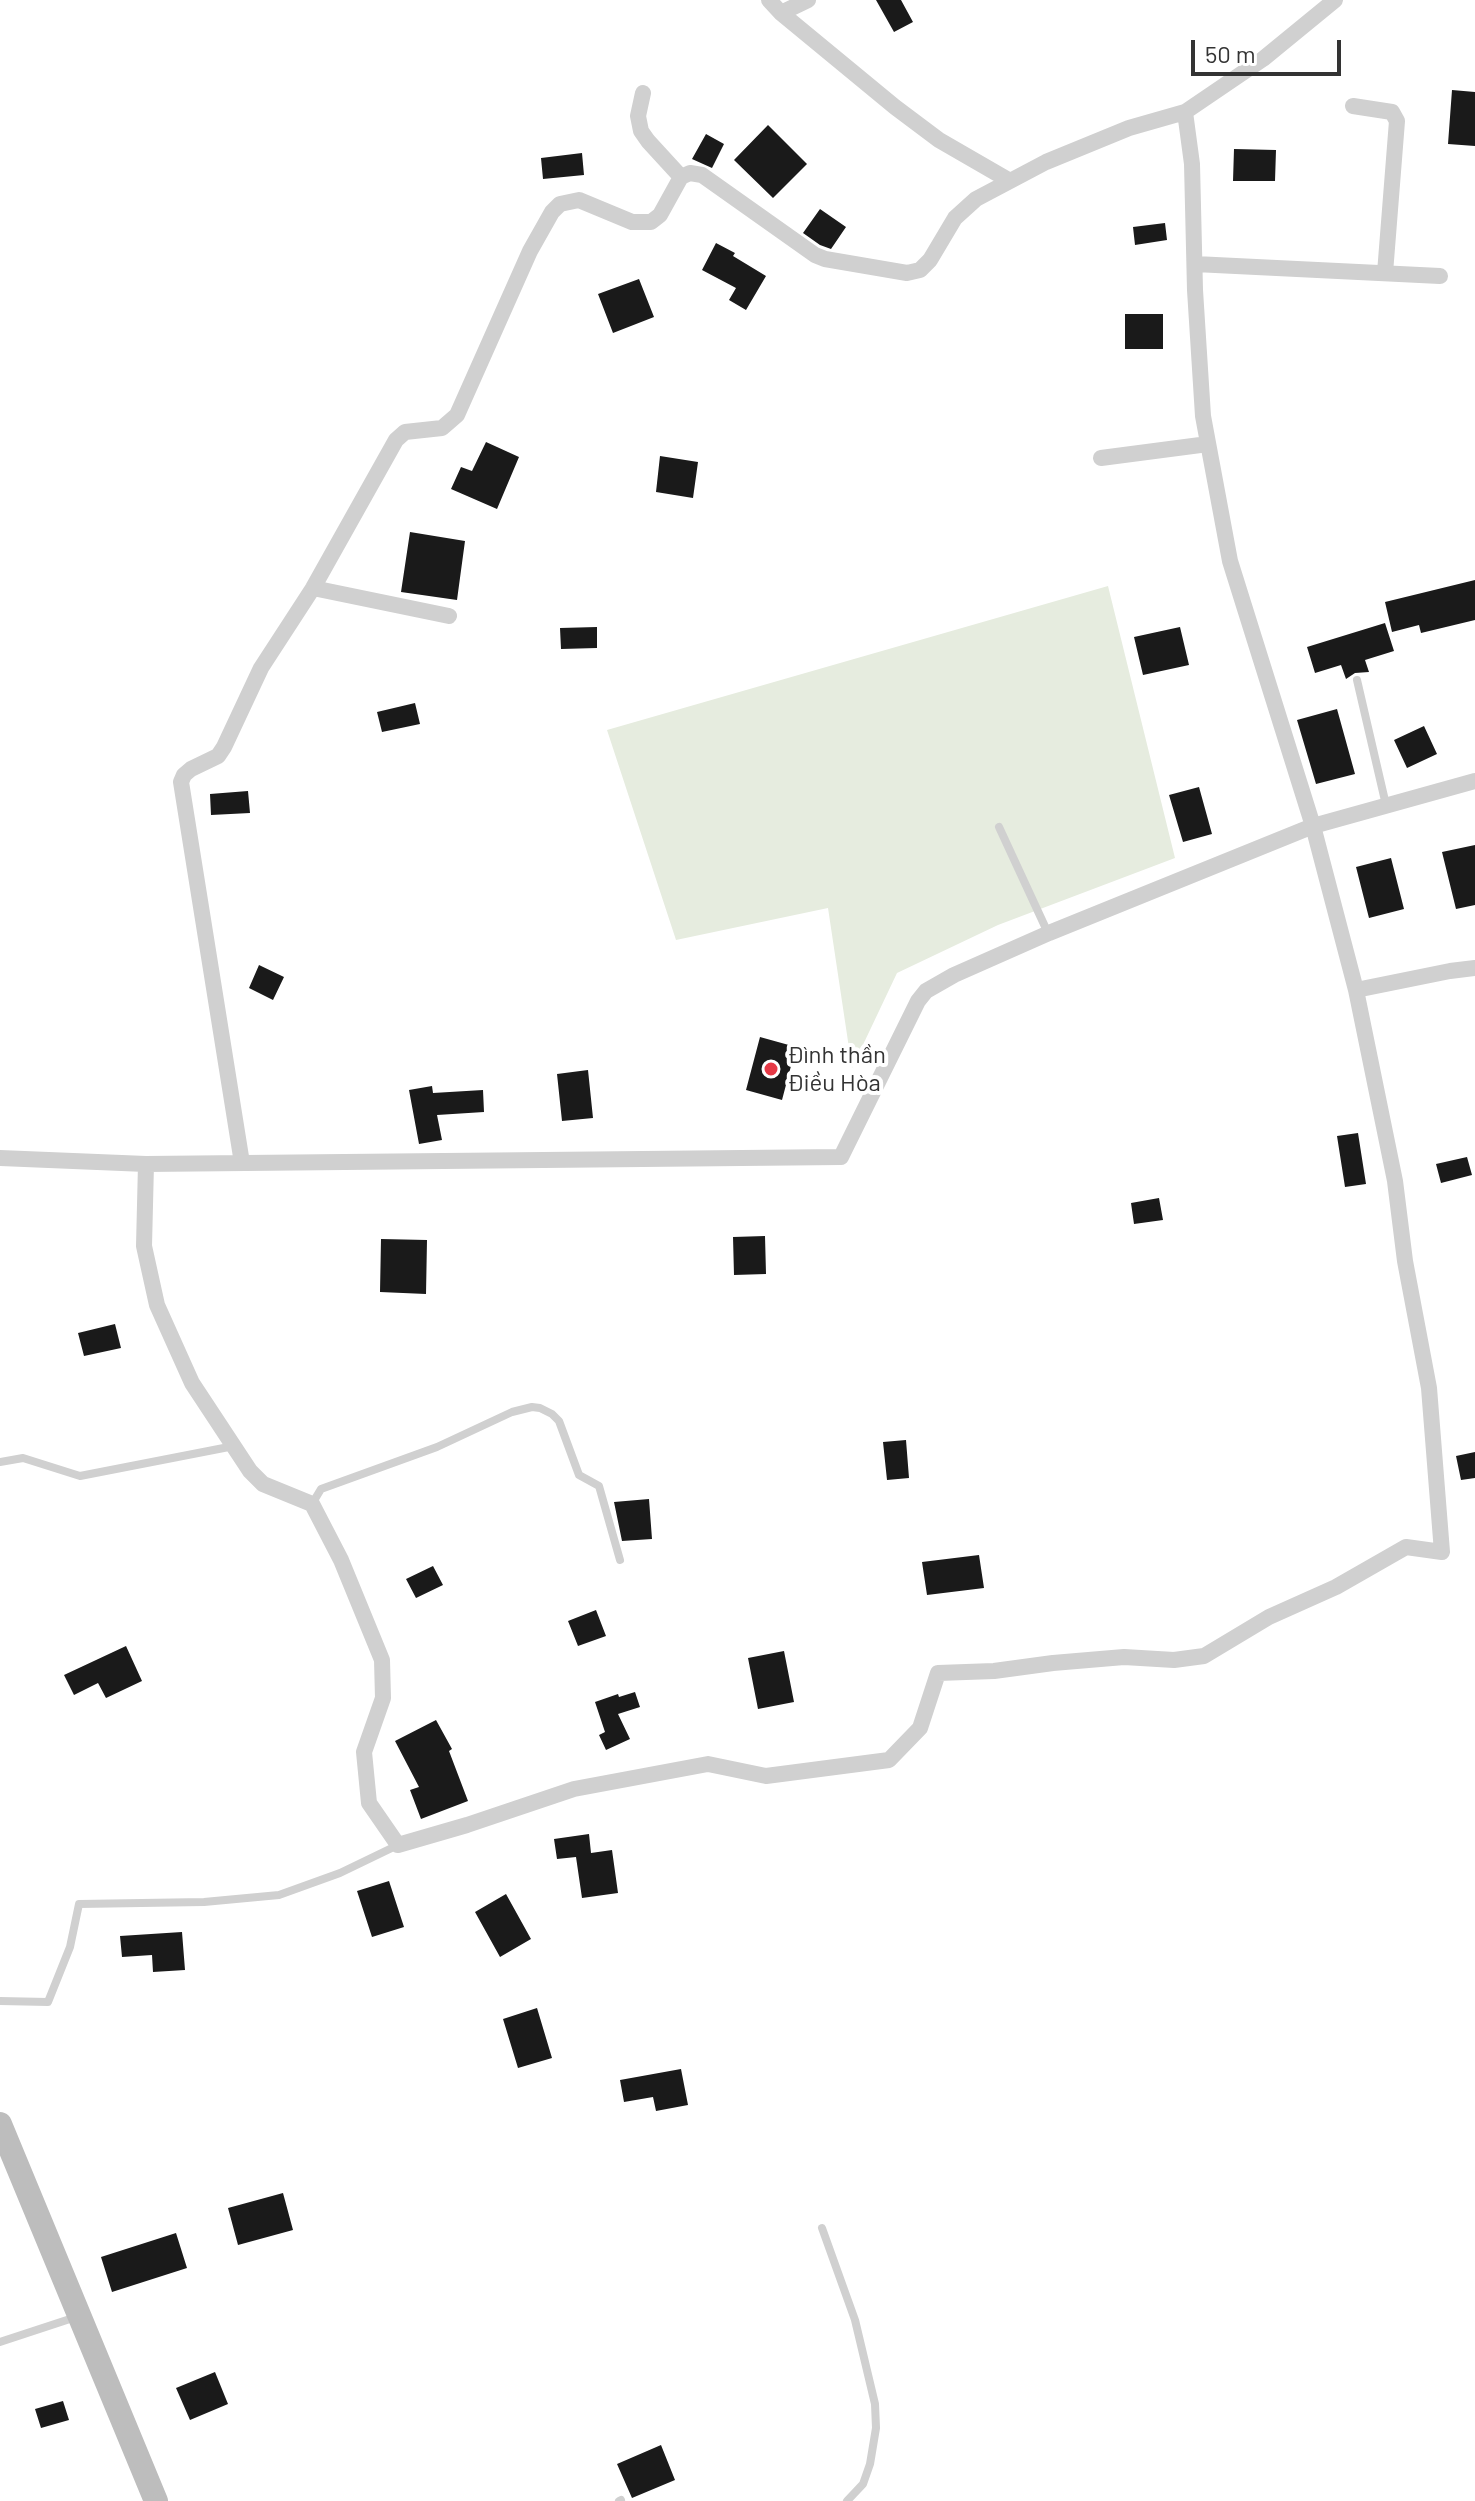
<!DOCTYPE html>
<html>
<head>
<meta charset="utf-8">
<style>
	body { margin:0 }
	#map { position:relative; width:1475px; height:2501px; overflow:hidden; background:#fff; font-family:Barlow,sans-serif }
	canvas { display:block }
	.scale { position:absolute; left:1191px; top:40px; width:150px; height:36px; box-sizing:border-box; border:4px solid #333; border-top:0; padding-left:10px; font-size:24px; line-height:28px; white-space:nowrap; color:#333; -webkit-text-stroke:6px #fff; paint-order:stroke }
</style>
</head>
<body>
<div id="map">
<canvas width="1475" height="2501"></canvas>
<div class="scale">50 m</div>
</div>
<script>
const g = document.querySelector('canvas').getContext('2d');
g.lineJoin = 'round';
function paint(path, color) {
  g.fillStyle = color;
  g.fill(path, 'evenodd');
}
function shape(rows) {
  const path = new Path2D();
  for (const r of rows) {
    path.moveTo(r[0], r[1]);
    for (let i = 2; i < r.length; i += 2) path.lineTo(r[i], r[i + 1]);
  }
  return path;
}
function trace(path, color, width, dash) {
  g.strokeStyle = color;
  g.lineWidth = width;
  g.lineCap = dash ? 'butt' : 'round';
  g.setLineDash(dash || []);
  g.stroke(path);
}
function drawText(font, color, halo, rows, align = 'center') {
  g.font = font + ' Barlow,sans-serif';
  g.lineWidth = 8;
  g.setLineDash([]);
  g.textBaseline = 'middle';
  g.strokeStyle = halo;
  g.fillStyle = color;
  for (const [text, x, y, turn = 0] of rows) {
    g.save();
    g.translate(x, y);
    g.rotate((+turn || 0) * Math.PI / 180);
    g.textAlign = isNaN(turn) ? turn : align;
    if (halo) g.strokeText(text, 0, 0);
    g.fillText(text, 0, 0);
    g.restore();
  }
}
const green = shape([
	[1108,586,1175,858,998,925,897,973,852,1068,828,908,676,940,607,730]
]);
const building = shape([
	[876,0,901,0,913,22,894,32],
	[1452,90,1475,92,1475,146,1448,144],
	[768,125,807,164,773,198,734,160],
	[706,134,724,144,712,168,692,159],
	[1234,149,1276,150,1275,181,1233,181],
	[582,153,584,175,543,179,541,158],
	[820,209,846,227,831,249,820,245,803,233],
	[1165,223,1167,240,1135,245,1133,227],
	[716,243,735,253,733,256,766,276,746,310,729,300,736,288,702,270],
	[639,279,654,317,613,333,598,294],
	[1125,314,1163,314,1163,349,1125,349],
	[486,442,519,457,497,509,451,489,461,467,472,471],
	[660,456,698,462,693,498,656,492],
	[410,532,465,541,457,600,401,592],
	[1475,580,1475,620,1421,633,1419,625,1392,632,1385,602],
	[1385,623,1394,651,1365,660,1369,672,1355,673,1346,679,1341,665,1315,673,1307,647],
	[597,627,597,648,561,649,560,628],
	[1180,627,1189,665,1143,675,1134,637],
	[415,703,420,724,382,732,377,712],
	[1337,709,1355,774,1316,784,1297,720],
	[1424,726,1437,754,1407,768,1394,740],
	[1199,787,1212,834,1183,842,1169,795],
	[248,791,250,813,211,815,210,794],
	[1475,845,1475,905,1456,909,1442,852],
	[1391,858,1404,909,1369,918,1356,867],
	[259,965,284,977,273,1000,249,988],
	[760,1037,796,1047,782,1100,746,1090],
	[588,1070,593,1118,562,1121,557,1074],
	[432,1086,433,1093,483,1090,484,1112,437,1115,442,1140,419,1144,409,1090],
	[1358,1133,1366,1184,1345,1187,1337,1136],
	[1467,1157,1472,1175,1441,1183,1436,1164],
	[1159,1198,1163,1220,1134,1224,1131,1203],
	[765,1236,766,1274,734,1275,733,1237],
	[381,1239,427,1240,426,1294,380,1292],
	[115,1324,121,1348,84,1356,78,1333],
	[906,1440,909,1478,887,1480,883,1442],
	[1475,1452,1475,1478,1461,1480,1456,1456],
	[649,1499,652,1539,622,1541,614,1502],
	[979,1555,984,1588,927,1595,922,1562],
	[433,1566,443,1585,416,1598,406,1579],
	[596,1610,606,1636,578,1646,568,1621],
	[126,1646,142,1681,106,1698,98,1683,74,1695,64,1675],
	[784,1651,794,1702,758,1709,748,1658],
	[635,1692,640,1707,618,1714,630,1739,606,1750,599,1735,605,1732,595,1702,618,1694,619,1697],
	[436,1720,452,1749,449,1751,468,1801,421,1819,410,1790,419,1787,395,1741],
	[589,1834,591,1853,612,1850,618,1893,582,1898,576,1857,557,1859,554,1839],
	[389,1881,404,1927,372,1937,357,1891],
	[506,1894,531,1939,500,1957,475,1912],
	[182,1932,185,1970,153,1972,152,1955,122,1957,120,1936],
	[537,2008,552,2058,518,2068,503,2019],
	[681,2069,688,2105,656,2111,653,2097,624,2102,620,2080],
	[283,2193,293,2230,238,2245,228,2208],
	[176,2233,187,2268,112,2292,101,2257],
	[215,2372,228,2404,190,2420,176,2388],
	[63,2401,69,2420,41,2428,35,2409],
	[661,2445,675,2480,632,2498,617,2464]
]);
const lane = shape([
	[1357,680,1386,805],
	[999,827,1048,933],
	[0,1462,23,1458,80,1476,234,1446],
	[312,1504,321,1489,437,1447,512,1412,532,1407,540,1408,552,1414,559,1421,579,1475,599,1486,620,1560],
	[0,2001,48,2002,70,1947,79,1904,204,1902,279,1895,340,1873,398,1845],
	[822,2228,855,2320,875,2404,876,2428,870,2464,863,2484,847,2501],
	[0,2342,76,2317],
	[619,2501,621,2500]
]);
const street = shape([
	[769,0,781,13,895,107,939,140,1010,181],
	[781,13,808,0],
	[643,93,638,116,641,131,648,141,681,177],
	[1353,106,1392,112,1397,121,1385,273],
	[1195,264,1440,276],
	[1101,458,1208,444],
	[313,588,449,616],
	[1356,990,1450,971,1475,968],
	[0,1158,146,1164,841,1157,918,1001,926,991,954,975,1049,933,1313,826,1475,781],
	[242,1163,181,782,184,775,191,769,218,756,224,747,261,668,313,588,396,440,405,432,442,428,457,415,530,251,552,212,560,204,579,200,632,222,651,222,660,215,681,177,690,173,702,175,815,255,825,259,907,273,920,270,930,260,955,218,976,199,1046,162,1129,128,1185,112],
	[146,1164,144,1246,157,1305,192,1383,250,1471,263,1484,312,1504,341,1560,382,1660,383,1698,364,1752,369,1803,398,1845,467,1825,574,1789,708,1764,766,1776,889,1760,920,1728,938,1673,994,1671,1053,1663,1124,1657,1174,1660,1204,1656,1269,1617,1336,1587,1406,1547,1442,1552,1429,1388,1405,1261,1395,1181,1356,990,1313,826,1230,561,1203,416,1195,290,1192,164,1185,112,1263,59,1335,0]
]);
const secondary = shape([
	[0,2124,156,2501]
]);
const markers = [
	[771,1069,8,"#e63946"]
];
const poiNames = [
	["Đình thần",787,1055],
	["Điều Hòa",787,1083]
];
paint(green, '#e6ecdf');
paint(building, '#1a1a1a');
trace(lane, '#d0d0d0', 8);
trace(street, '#d0d0d0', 16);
trace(secondary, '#bdbdbd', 24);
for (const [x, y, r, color] of markers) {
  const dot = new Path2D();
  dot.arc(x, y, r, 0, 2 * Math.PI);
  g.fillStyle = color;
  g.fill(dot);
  trace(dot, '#fff', 3);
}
drawText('24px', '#333', '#fff', poiNames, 'left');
</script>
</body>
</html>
